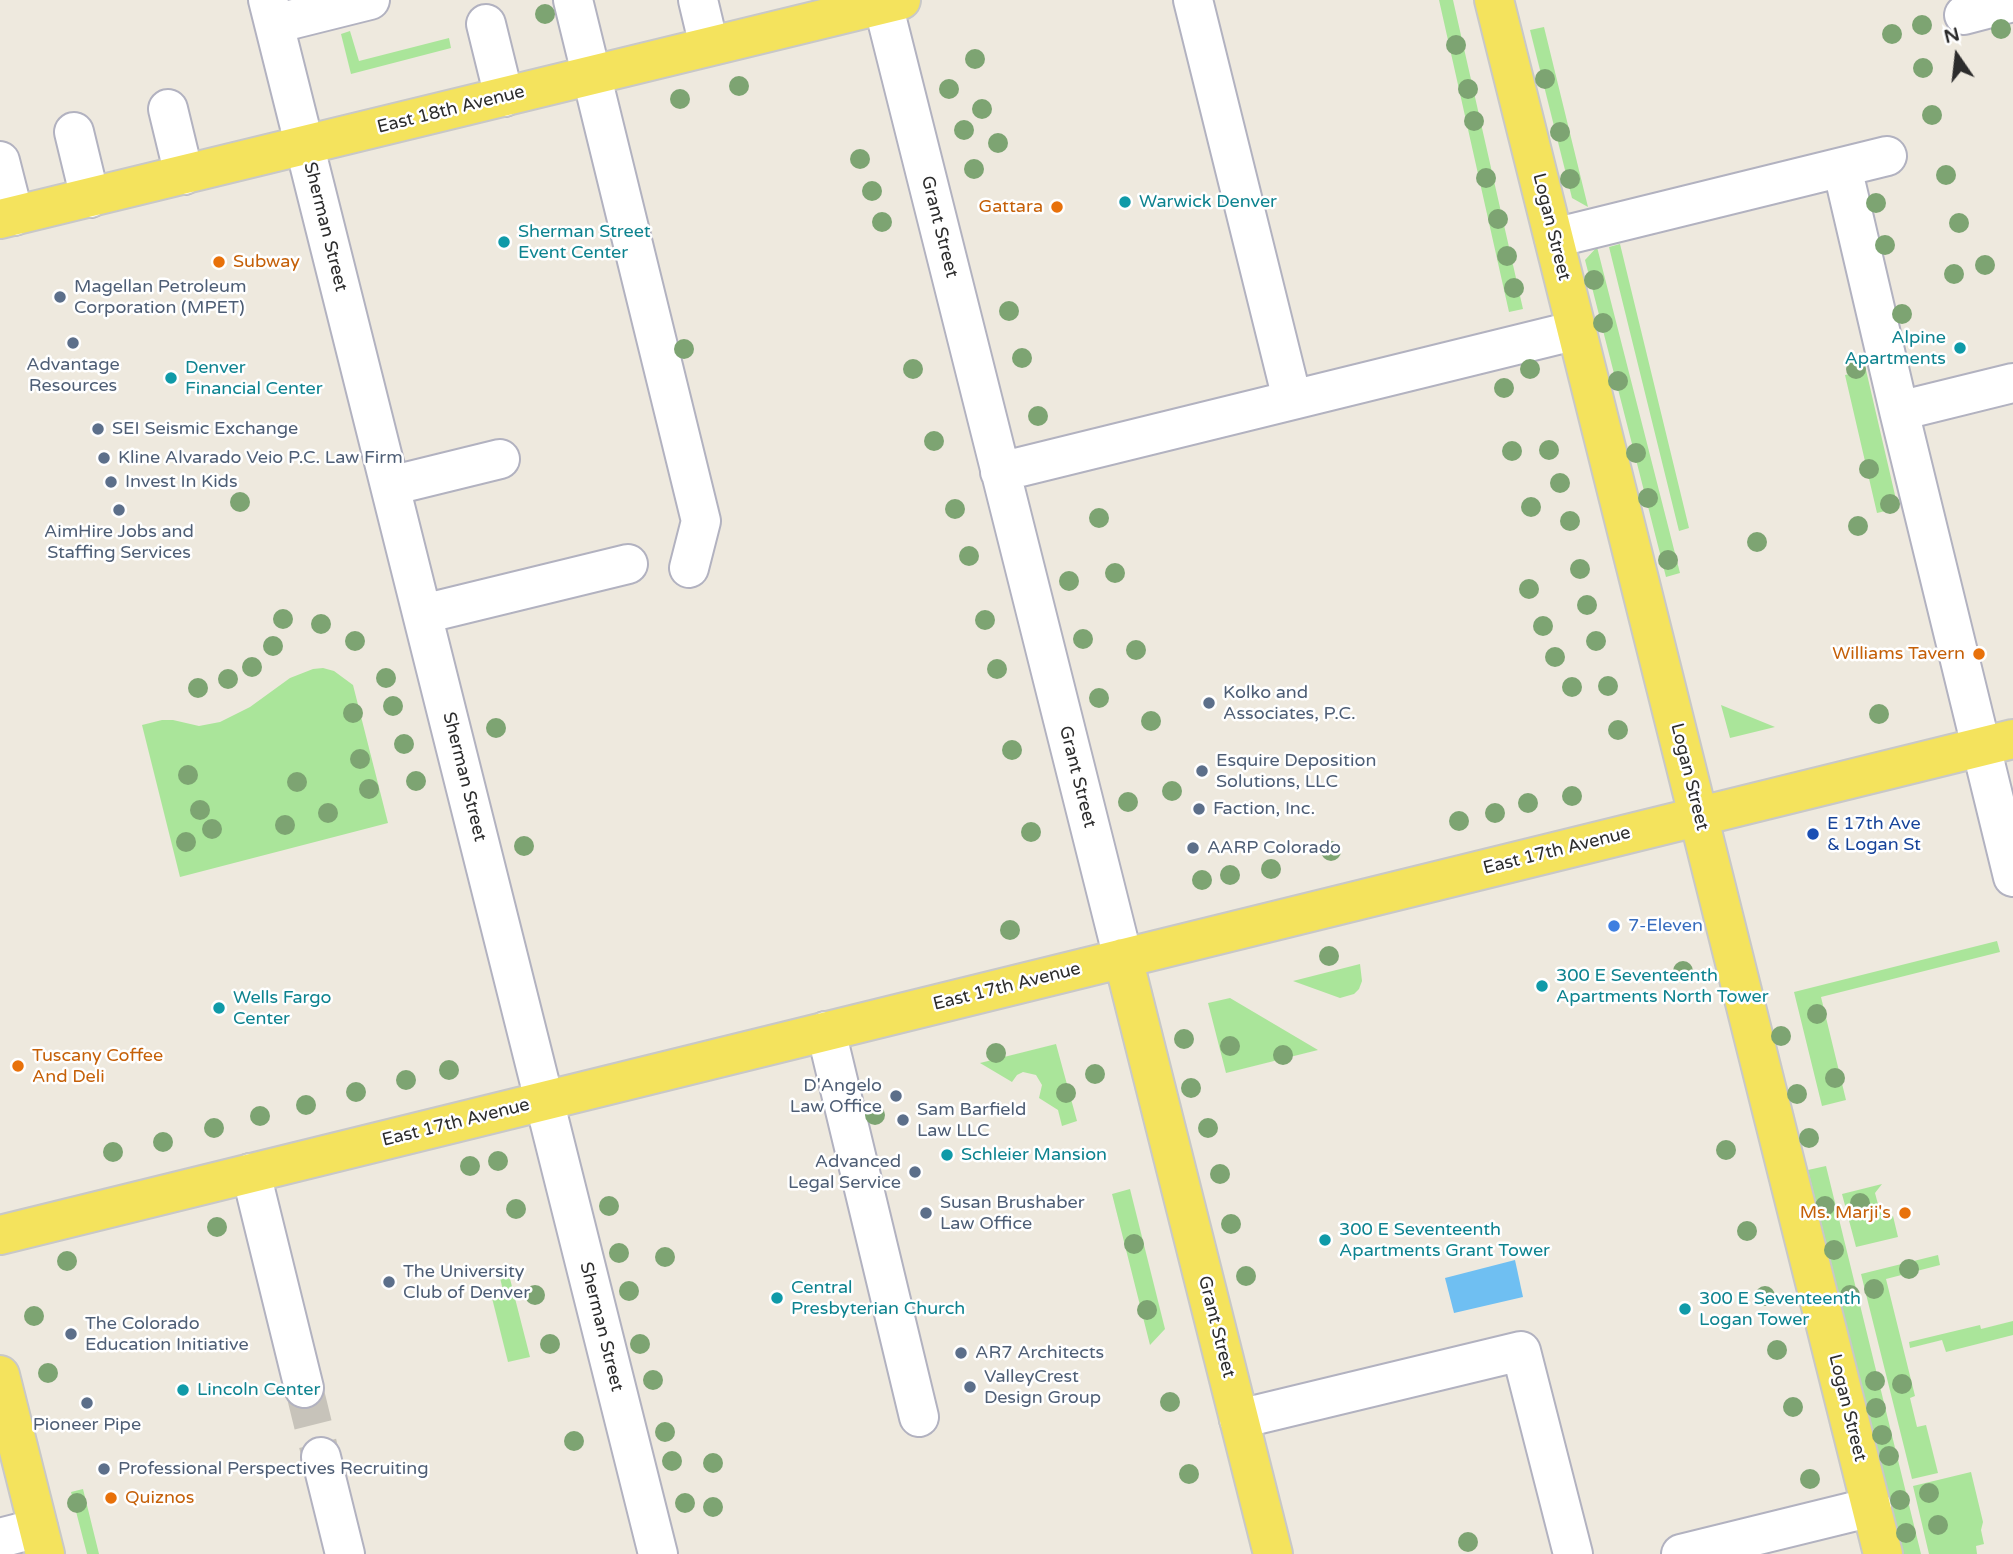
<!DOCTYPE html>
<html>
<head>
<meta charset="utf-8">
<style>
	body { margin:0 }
	#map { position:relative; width:2013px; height:1554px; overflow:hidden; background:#eee9de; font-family:"Varela Round",sans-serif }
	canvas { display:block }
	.north { position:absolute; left:1922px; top:21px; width:70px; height:70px; -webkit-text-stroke:5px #fff; paint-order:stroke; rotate:346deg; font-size:19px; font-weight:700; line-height:28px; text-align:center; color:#2c2c2c }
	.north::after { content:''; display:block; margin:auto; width:24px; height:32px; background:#2c2c2c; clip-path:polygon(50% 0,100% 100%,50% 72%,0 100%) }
</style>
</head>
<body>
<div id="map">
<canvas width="2013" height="1554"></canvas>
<div class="north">N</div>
</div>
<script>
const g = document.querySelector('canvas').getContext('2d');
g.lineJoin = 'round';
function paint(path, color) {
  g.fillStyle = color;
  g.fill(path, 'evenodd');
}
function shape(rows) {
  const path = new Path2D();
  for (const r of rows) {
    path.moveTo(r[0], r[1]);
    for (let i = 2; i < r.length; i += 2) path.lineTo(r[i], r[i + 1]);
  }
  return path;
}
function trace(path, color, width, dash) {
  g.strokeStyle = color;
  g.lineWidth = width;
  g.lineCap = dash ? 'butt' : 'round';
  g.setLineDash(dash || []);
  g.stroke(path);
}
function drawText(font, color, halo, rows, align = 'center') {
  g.font = font + ' "Varela Round",sans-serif';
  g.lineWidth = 5;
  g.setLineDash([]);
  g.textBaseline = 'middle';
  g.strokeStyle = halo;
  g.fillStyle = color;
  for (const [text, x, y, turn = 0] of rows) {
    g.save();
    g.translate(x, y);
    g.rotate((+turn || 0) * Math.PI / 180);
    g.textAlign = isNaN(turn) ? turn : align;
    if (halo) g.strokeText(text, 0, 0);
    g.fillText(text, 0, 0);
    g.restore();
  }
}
const green = shape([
	[1439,0,1453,0,1523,309,1509,312],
	[1544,27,1588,207,1572,198,1530,30],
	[350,31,359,61,449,38,451,48,351,74,341,34],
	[1620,244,1689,528,1679,531,1609,247],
	[1597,247,1680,573,1666,577,1585,260],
	[1866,370,1898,508,1877,513,1845,375],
	[323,668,334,671,353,685,388,823,180,877,142,725,162,720,173,720,199,726,220,722,250,707,290,678,313,669],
	[1721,705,1775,727,1730,738],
	[1997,941,2000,952,1821,997,1846,1100,1822,1106,1794,992],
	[1360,964,1362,981,1359,989,1354,994,1340,998,1293,981],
	[1230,998,1318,1050,1226,1073,1208,1003],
	[1056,1044,1077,1121,1062,1126,1058,1110,1039,1098,1042,1085,1036,1075,1023,1072,1017,1075,1012,1082,980,1063],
	[1826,1166,1921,1554,1903,1554,1808,1170],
	[1882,1184,1875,1193,1879,1208,1893,1216,1898,1237,1856,1247,1842,1194],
	[1130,1189,1165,1329,1150,1345,1112,1194],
	[1938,1255,1940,1265,1886,1279,1915,1396,1910,1398,1917,1427,1926,1425,1938,1473,1912,1479,1861,1274],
	[507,1267,530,1357,508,1362,492,1298,504,1295,498,1269],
	[2013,1321,2013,1335,1946,1352,1942,1340,1910,1348,1909,1342,1980,1325,1981,1329],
	[1971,1472,1983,1522,1981,1530,1984,1544,1976,1546,1977,1554,1929,1554,1913,1486],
	[83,1489,99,1554,87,1554,71,1492]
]);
const water = shape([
	[1515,1260,1523,1297,1454,1313,1445,1278]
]);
const minorTunnel = shape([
	[304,1388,321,1457]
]);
const minor = shape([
	[268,0,658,1554],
	[573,0,701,521,689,568],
	[698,0,709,46],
	[882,0,1123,958],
	[1193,0,1292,399],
	[1964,15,2013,2],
	[274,24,370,0],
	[486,24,504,97],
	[168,109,184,175],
	[74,132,90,198],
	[0,161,14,216],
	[1842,167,1899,411],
	[1554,238,1887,156],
	[2013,383,1899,411,2013,877],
	[1000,472,1577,330],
	[390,486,500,459],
	[423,614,628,564],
	[826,1031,919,1417],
	[251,1173,304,1388],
	[1239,1419,1521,1351,1573,1554],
	[321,1457,345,1554],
	[0,1538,38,1528],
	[1681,1554,1872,1507]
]);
const major = shape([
	[1494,0,1883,1554],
	[0,219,901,0],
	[1123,958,1273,1554],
	[0,1235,2013,739],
	[0,1375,45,1554]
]);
const trees = [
	[545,14],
	[1922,25],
	[2001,29],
	[1892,34],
	[1456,45],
	[975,59],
	[1923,68],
	[1545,79],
	[739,86],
	[949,89],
	[1468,89],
	[680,99],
	[982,109],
	[1932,115],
	[1474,121],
	[964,130],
	[1560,132],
	[998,143],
	[860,159],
	[974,169],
	[1946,175],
	[1486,178],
	[1570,179],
	[872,191],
	[1876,203],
	[1498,219],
	[882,222],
	[1959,223],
	[1885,245],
	[1507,256],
	[1985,265],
	[1954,274],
	[1594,280],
	[1514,288],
	[1009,311],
	[1902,314],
	[1603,323],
	[684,349],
	[1022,358],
	[913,369],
	[1530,369],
	[1856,369],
	[1618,381],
	[1504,388],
	[1038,416],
	[934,441],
	[1549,450],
	[1512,451],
	[1636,453],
	[1869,469],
	[1560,483],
	[1648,498],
	[240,502],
	[1890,504],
	[1531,507],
	[955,509],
	[1099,518],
	[1570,521],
	[1858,526],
	[1757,542],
	[969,556],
	[1668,560],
	[1580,569],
	[1115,573],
	[1069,581],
	[1529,589],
	[1587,605],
	[283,619],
	[985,620],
	[321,624],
	[1543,626],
	[1083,639],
	[355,641],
	[1596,641],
	[273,646],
	[1136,650],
	[1555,657],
	[252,667],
	[997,669],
	[386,678],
	[228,679],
	[1608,686],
	[1572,687],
	[198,688],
	[1099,698],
	[393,706],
	[353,713],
	[1879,714],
	[1151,721],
	[496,728],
	[1618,730],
	[404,744],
	[1012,750],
	[360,759],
	[188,775],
	[416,781],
	[297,782],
	[369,789],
	[1172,791],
	[1572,796],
	[1128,802],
	[1528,803],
	[200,810],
	[328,813],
	[1495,813],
	[1459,821],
	[285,825],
	[212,829],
	[1031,832],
	[186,842],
	[524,846],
	[1331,851],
	[1271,869],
	[1230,875],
	[1202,880],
	[1010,930],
	[1329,956],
	[1683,971],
	[1817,1014],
	[1781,1036],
	[1184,1039],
	[1230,1046],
	[996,1053],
	[1283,1055],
	[449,1070],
	[1095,1074],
	[1835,1078],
	[406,1080],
	[1191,1088],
	[356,1092],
	[1066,1093],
	[1797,1094],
	[306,1105],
	[875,1115],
	[260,1116],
	[214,1128],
	[1208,1128],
	[1809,1138],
	[163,1142],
	[1726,1150],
	[113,1152],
	[498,1161],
	[470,1166],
	[1220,1174],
	[1860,1203],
	[609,1206],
	[1825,1206],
	[516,1209],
	[1231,1224],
	[217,1227],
	[1747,1231],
	[1134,1244],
	[1834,1250],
	[619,1253],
	[665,1257],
	[67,1261],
	[1909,1269],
	[1246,1276],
	[1874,1289],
	[629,1291],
	[535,1295],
	[1850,1295],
	[1765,1296],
	[1147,1310],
	[34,1316],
	[550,1344],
	[640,1344],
	[1777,1350],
	[48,1373],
	[653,1380],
	[1875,1381],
	[1902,1384],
	[1170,1402],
	[1793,1407],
	[1876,1408],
	[665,1432],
	[1882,1435],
	[574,1441],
	[1889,1456],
	[672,1461],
	[713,1463],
	[1189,1474],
	[1810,1479],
	[1929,1493],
	[1900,1500],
	[77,1503],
	[685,1503],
	[713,1507],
	[1938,1525],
	[1906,1533],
	[1468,1542]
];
const markers = [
	[1125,202,7,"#0f9aa8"],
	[1057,207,7,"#e8710a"],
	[504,242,7,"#0f9aa8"],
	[219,262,7,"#e8710a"],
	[60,297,7,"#5c6f8a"],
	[73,343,7,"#5c6f8a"],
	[1960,348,7,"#0f9aa8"],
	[171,378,7,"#0f9aa8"],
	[98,429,7,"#5c6f8a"],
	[104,458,7,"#5c6f8a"],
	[111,482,7,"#5c6f8a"],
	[119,510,7,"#5c6f8a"],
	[1979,654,7,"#e8710a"],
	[1209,703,7,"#5c6f8a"],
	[1202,771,7,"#5c6f8a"],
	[1199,809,7,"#5c6f8a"],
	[1813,834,7,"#1a4fb4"],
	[1193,848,7,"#5c6f8a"],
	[1614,926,7,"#3f7fe0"],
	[1542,986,7,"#0f9aa8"],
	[219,1008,7,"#0f9aa8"],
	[18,1066,7,"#e8710a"],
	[896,1096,7,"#5c6f8a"],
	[903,1120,7,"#5c6f8a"],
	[947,1155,7,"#0f9aa8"],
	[915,1172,7,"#5c6f8a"],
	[926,1213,7,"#5c6f8a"],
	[1905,1213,7,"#e8710a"],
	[1325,1240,7,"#0f9aa8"],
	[389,1282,7,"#5c6f8a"],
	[777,1298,7,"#0f9aa8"],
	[1685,1309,7,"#0f9aa8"],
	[71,1334,7,"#5c6f8a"],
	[961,1353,7,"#5c6f8a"],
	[970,1387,7,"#5c6f8a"],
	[183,1390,7,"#0f9aa8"],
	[87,1403,7,"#5c6f8a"],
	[104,1469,7,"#5c6f8a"],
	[111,1498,7,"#e8710a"]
];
const streetNames = [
	["East 18th Avenue",451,110,-14],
	["Sherman Street",325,227,76],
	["Grant Street",939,227,76],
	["Logan Street",1551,227,76],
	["Sherman Street",464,777,76],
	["Grant Street",1077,777,76],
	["Logan Street",1689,777,76],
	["East 17th Avenue",1557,851,-14],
	["East 17th Avenue",1007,987,-14],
	["East 17th Avenue",456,1123,-14],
	["Sherman Street",601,1327,76],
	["Grant Street",1216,1327,76],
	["Logan Street",1847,1408,76]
];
const cultureNames = [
	["Warwick Denver",1139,202],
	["Sherman Street",518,232],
	["Event Center",518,253],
	["Alpine",1946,338,"right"],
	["Apartments",1946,359,"right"],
	["Denver",185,368],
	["Financial Center",185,389],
	["300 E Seventeenth",1556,976],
	["Apartments North Tower",1556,997],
	["Wells Fargo",233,998],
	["Center",233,1019],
	["Schleier Mansion",961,1155],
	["300 E Seventeenth",1339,1230],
	["Apartments Grant Tower",1339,1251],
	["Central",791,1288],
	["Presbyterian Church",791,1309],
	["300 E Seventeenth",1699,1299],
	["Logan Tower",1699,1320],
	["Lincoln Center",197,1390]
];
const foodNames = [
	["Gattara",1043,207],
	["Subway",233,262,"left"],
	["Williams Tavern",1965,654],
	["Tuscany Coffee",32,1056,"left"],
	["And Deli",32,1077,"left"],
	["Ms. Marji's",1891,1213],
	["Quiznos",125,1498,"left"]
];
const serviceNames = [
	["Magellan Petroleum",74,287],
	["Corporation (MPET)",74,308],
	["Advantage",73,365,"center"],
	["Resources",73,386,"center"],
	["SEI Seismic Exchange",112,429],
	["Kline Alvarado Veio P.C. Law Firm",118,458],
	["Invest In Kids",125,482],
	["AimHire Jobs and",119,532,"center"],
	["Staffing Services",119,553,"center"],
	["Kolko and",1223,693],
	["Associates, P.C.",1223,714],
	["Esquire Deposition",1216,761],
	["Solutions, LLC",1216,782],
	["Faction, Inc.",1213,809],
	["AARP Colorado",1207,848],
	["D'Angelo",882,1086,"right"],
	["Law Office",882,1107,"right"],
	["Sam Barfield",917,1110],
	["Law LLC",917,1131],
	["Advanced",901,1162,"right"],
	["Legal Service",901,1183,"right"],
	["Susan Brushaber",940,1203],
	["Law Office",940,1224],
	["The University",403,1272],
	["Club of Denver",403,1293],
	["The Colorado",85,1324],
	["Education Initiative",85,1345],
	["AR7 Architects",975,1353],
	["ValleyCrest",984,1377],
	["Design Group",984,1398],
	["Pioneer Pipe",87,1425,"center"],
	["Professional Perspectives Recruiting",118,1469]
];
const transitNames = [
	["E 17th Ave",1827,824],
	["& Logan St",1827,845]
];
const shopNames = [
	["7-Eleven",1628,926]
];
paint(green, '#aae59a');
paint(water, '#6fbff2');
trace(minorTunnel, '#c7c3ba', 38, [38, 19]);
trace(minor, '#b2b2c0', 42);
trace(major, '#c8c8c8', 42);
trace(minor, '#fff', 38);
trace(major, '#f4e35d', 38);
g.fillStyle = '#7da472';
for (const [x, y] of trees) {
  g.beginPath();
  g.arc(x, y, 10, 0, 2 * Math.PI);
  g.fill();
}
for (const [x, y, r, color] of markers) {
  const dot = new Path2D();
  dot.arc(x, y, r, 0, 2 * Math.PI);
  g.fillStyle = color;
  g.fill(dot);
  trace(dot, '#fff', 2.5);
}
drawText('18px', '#2c2c2c', '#fff', streetNames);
drawText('18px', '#0d838f', '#fff', cultureNames, 'left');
drawText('18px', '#c56008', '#fff', foodNames, 'right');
drawText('18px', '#4e5e75', '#fff', serviceNames, 'left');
drawText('18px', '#164399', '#fff', transitNames, 'left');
drawText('18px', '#366cbe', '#fff', shopNames, 'left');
</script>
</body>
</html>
